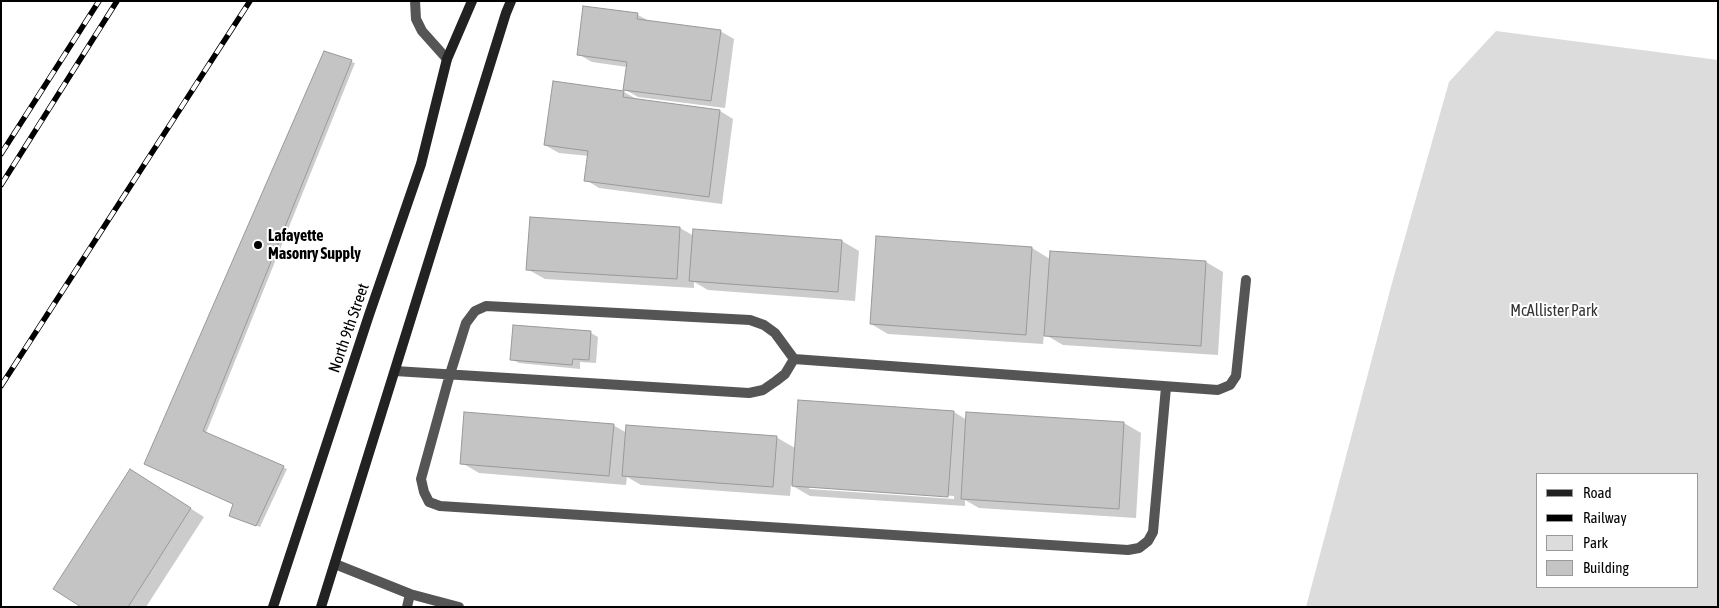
<!DOCTYPE html>
<html>
<head>
<meta charset="utf-8">
<style>
	body { margin:0 }
	#map { position:relative; width:1719px; height:608px; overflow:hidden; background:#fff; font-family:"Asap Condensed",sans-serif }
	canvas { display:block }
	.frame { position:absolute; inset:0; border:2px solid #000; pointer-events:none }
	.legend { position:absolute; left:1536px; top:473px; width:162px; height:115px; box-sizing:border-box; background:#fff; border:1px solid #999; margin:0; padding:6px 9px; list-style:none; font-size:15px; color:#000 }
	.legend li { display:flex; align-items:center; gap:10px; height:25px }
	.legend b { width:25px; border:1px solid #999 }
</style>
</head>
<body>
<div id="map">
<canvas width="1719" height="608"></canvas>
<div class="frame"></div>
<ul class="legend">
<li><b style="height:6px;background:#222"></b>Road</li>
<li><b style="height:6px;background:#000"></b>Railway</li>
<li><b style="height:14px;background:#dcdcdc"></b>Park</li>
<li><b style="height:14px;background:#c4c4c4"></b>Building</li>
</ul>
</div>
<script>
const g = document.querySelector('canvas').getContext('2d');
g.lineJoin = 'round';
function paint(path, color) {
  g.fillStyle = color;
  g.fill(path, 'evenodd');
}
function shape(rows) {
  const path = new Path2D();
  for (const r of rows) {
    path.moveTo(r[0], r[1]);
    for (let i = 2; i < r.length; i += 2) path.lineTo(r[i], r[i + 1]);
  }
  return path;
}
function trace(path, color, width, dash) {
  g.strokeStyle = color;
  g.lineWidth = width;
  g.lineCap = dash ? 'butt' : 'round';
  g.setLineDash(dash || []);
  g.stroke(path);
}
function drawText(font, color, halo, rows, align = 'center') {
  g.font = font + ' "Asap Condensed",sans-serif';
  g.lineWidth = 4;
  g.setLineDash([]);
  g.textBaseline = 'middle';
  g.strokeStyle = halo;
  g.fillStyle = color;
  for (const [text, x, y, turn = 0] of rows) {
    g.save();
    g.translate(x, y);
    g.rotate((+turn || 0) * Math.PI / 180);
    g.textAlign = isNaN(turn) ? turn : align;
    if (halo) g.strokeText(text, 0, 0);
    g.fillText(text, 0, 0);
    g.restore();
  }
}
const green = shape([
	[1496,31,1718,60,1718,607,1306,607,1392,283,1449,82],
	[1538,474,1698,474,1698,587,1538,587]
]);
const shadow = shape([
	[584,8,638,15,651,22,720,31,734,39,725,108,638,97,624,89,627,67,592,62,578,54],
	[325,53,355,63,206,433,287,469,260,527,234,517,235,504,149,465],
	[554,83,624,92,638,100,720,111,733,119,722,204,599,188,586,180,589,156,559,153,545,145],
	[680,228,694,236,842,241,859,251,855,301,708,290,694,282,694,288,545,279,527,269],
	[1032,248,1050,259,1051,252,1206,262,1223,272,1218,355,1063,345,1044,334,1043,344,888,334,871,324],
	[591,333,598,337,596,363,580,362,580,369,519,363,512,359],
	[954,412,967,420,1124,423,1141,433,1136,518,979,508,965,500,965,506,810,496,791,485,790,496,641,485,627,477,626,485,479,473,462,463,613,425,627,433,776,437,795,448],
	[809,486,954,496,954,499,809,489],
	[144,479,204,517,146,607,83,607]
]);
const building = shape([
	[583,6,638,13,637,19,721,30,711,101,623,90,627,62,577,55,583,6],
	[324,51,352,60,203,431,284,466,256,526,229,516,233,504,144,464,324,51],
	[553,81,624,91,623,97,720,110,709,197,584,181,588,151,544,145,553,81],
	[530,217,680,227,677,279,526,270,530,217],
	[693,229,842,240,838,292,689,281,693,229],
	[876,236,1032,247,1026,335,870,324,876,236],
	[1050,251,1206,261,1201,346,1044,336,1050,251],
	[513,325,591,331,589,360,573,359,572,365,510,360,513,325],
	[798,400,954,411,948,497,792,486,798,400],
	[464,412,614,424,609,476,460,464,464,412],
	[966,412,1124,422,1119,509,961,499,966,412],
	[626,425,777,436,773,487,622,476,626,425],
	[130,469,191,508,128,607,81,607,53,589,130,469]
]);
const lane = shape([
	[794,359,775,333,764,325,750,320,486,306,475,311,466,323,450,374,421,479,424,492,429,502,440,506,1128,550,1139,548,1148,541,1153,532,1166,387],
	[395,371,749,393,763,390,776,381,785,374,794,359,1218,390,1230,385,1236,376,1246,280],
	[335,564,410,594,407,607],
	[410,594,459,607]
]);
const street = shape([
	[415,1,416,19,422,31,447,59]
]);
const secondary = shape([
	[273,607,369,315,421,164,447,59,472,1],
	[321,607,506,13,511,1]
]);
const rail = shape([
	[1,154,99,1],
	[1,185,117,1],
	[1,386,250,1]
]);
const markers = [
	[258,245,5,"#000"]
];
const poiNames = [
	["Lafayette",268,236],
	["Masonry Supply",268,254]
];
const parkNames = [
	["McAllister Park",1554,311]
];
const streetNames = [
	["North 9th Street",349,328,-71]
];
paint(green, '#dcdcdc');
paint(shadow, '#0003');
paint(building, '#c4c4c4');
trace(building, '#999', 1);
trace(lane, '#555', 10);
trace(street, '#555', 10);
trace(secondary, '#222', 10);
trace(rail, '#000', 5.5);
trace(rail, '#fff', 4, [11]);
for (const [x, y, r, color] of markers) {
  const dot = new Path2D();
  dot.arc(x, y, r, 0, 2 * Math.PI);
  g.fillStyle = color;
  g.fill(dot);
  trace(dot, '#fff', 2);
}
drawText('bold 16px', '#000', '#fff', poiNames, 'left');
drawText('16px', '#333', '#fff', parkNames);
drawText('16px', '#000', '#fff', streetNames);
</script>
</body>
</html>
